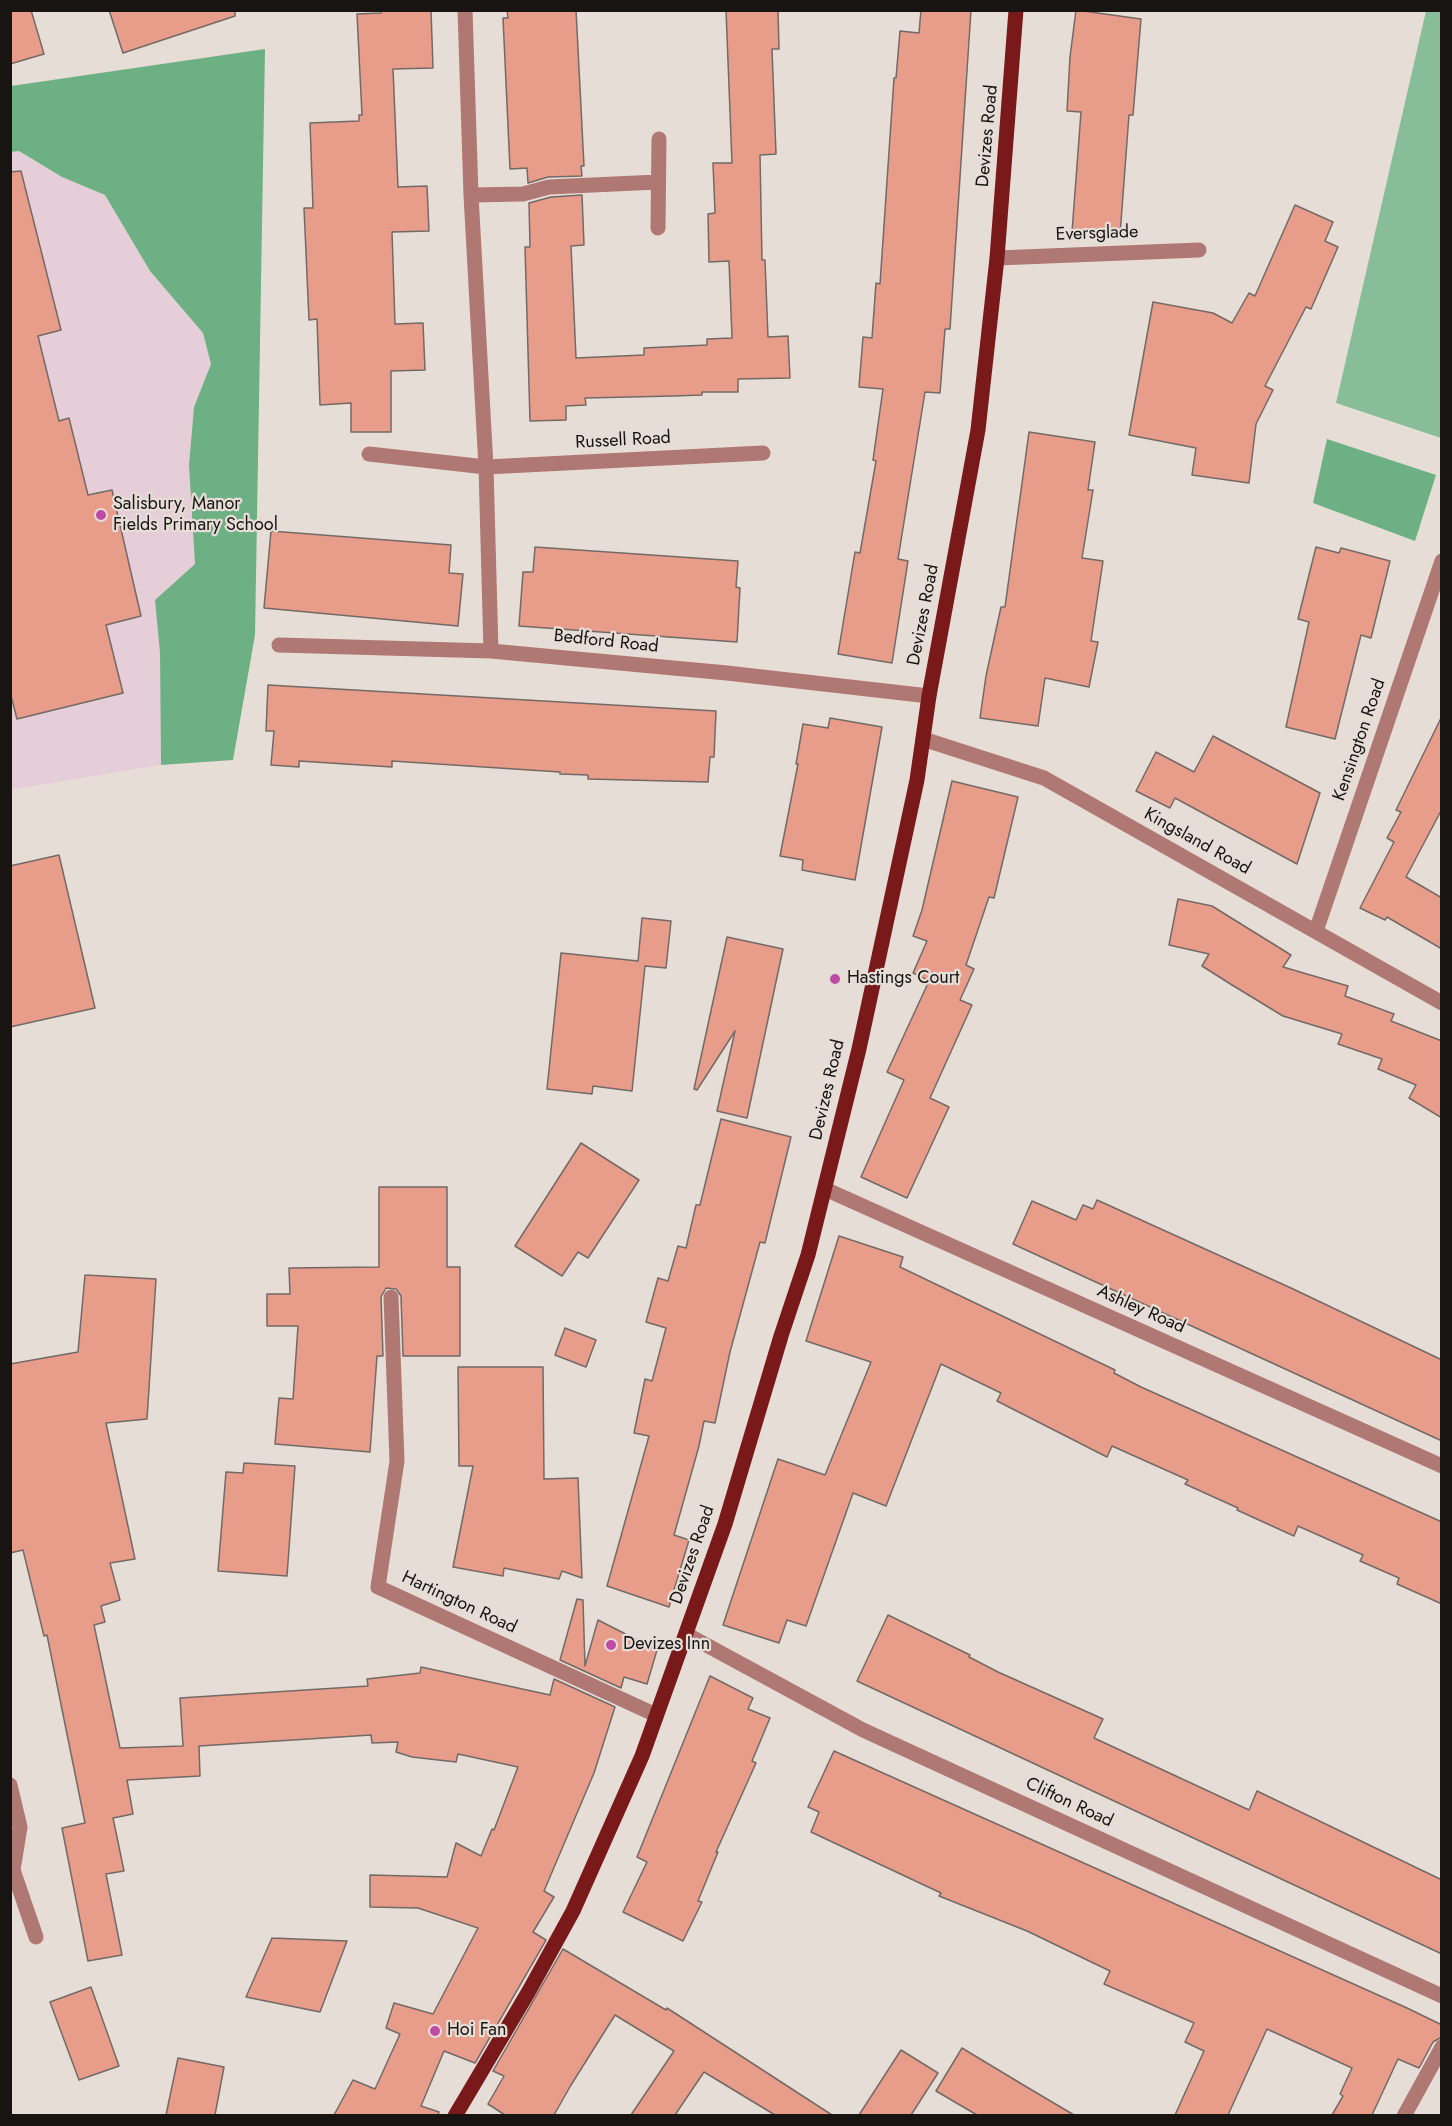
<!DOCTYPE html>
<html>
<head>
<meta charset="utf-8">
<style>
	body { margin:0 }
	#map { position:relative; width:1452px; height:2126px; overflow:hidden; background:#e7ddd7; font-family:Jost,sans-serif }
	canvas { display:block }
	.frame { position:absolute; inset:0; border:12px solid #171412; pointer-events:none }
</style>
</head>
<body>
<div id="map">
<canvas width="1452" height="2126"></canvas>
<div class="frame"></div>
</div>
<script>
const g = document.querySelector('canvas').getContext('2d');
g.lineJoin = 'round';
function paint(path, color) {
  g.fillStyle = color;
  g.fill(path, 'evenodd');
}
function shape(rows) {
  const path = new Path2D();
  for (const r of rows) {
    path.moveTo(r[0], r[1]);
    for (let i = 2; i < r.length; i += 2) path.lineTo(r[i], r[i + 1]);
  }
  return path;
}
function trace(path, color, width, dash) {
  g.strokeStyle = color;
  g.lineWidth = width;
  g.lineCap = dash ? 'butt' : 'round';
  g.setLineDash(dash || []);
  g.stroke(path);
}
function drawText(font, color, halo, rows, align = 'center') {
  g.font = font + ' Jost,sans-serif';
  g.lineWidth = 4.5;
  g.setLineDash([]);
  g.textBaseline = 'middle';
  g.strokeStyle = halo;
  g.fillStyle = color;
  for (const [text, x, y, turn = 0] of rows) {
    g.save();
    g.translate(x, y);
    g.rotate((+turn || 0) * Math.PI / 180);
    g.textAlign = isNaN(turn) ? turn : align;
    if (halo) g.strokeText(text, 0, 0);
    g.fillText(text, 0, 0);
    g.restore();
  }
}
const education = shape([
	[18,151,62,177,105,195,150,271,203,333,211,364,194,407,189,465,195,564,155,600,160,653,161,765,11,790,10,152]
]);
const green = shape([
	[1426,11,1442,11,1441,438,1336,403]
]);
const forest = shape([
	[265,49,255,635,233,760,161,765,160,653,155,600,195,564,189,465,194,407,211,364,203,333,150,271,105,195,62,177,19,151,11,152,11,86],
	[1327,439,1436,475,1415,541,1313,503]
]);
const building = shape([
	[10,10,31,10,44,54,10,64,10,10],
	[109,10,235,10,235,16,123,53,109,10],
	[381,10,431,10,433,68,393,69,398,187,427,186,429,231,392,232,395,324,423,323,425,370,391,371,391,432,351,432,351,403,320,405,317,319,309,320,304,208,313,208,310,123,359,121,359,115,362,115,357,14,381,13,381,10],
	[507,10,576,10,584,166,581,166,582,176,548,177,528,183,527,168,510,169,503,18,508,18,507,10],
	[726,10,778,10,779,49,772,49,776,154,760,155,762,260,765,260,768,337,788,336,790,378,738,379,738,392,702,392,702,395,673,396,585,398,586,405,566,406,566,420,530,421,525,247,530,247,529,203,551,197,582,195,584,245,571,246,576,358,644,355,644,348,707,345,707,339,732,338,729,261,709,262,708,214,715,213,713,163,732,163,726,10],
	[921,10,971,10,950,329,945,329,940,393,925,392,898,559,908,561,892,663,838,654,855,552,860,553,876,461,873,460,883,389,859,387,863,337,872,338,876,283,880,284,894,78,896,78,900,31,919,33,921,10],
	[1076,10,1141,19,1133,115,1129,115,1120,235,1072,232,1081,112,1067,111,1070,57,1076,10],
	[21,171,61,330,38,336,59,421,69,418,88,495,112,490,141,616,106,625,123,693,17,719,10,692,10,172,21,171],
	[1295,205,1333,222,1325,241,1338,247,1311,309,1306,307,1265,386,1273,390,1256,424,1249,483,1192,475,1196,448,1129,435,1153,302,1213,313,1232,323,1249,293,1255,296,1295,205],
	[1029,432,1095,442,1088,490,1093,490,1082,558,1103,561,1091,641,1098,642,1089,687,1045,678,1038,726,980,718,986,676,1001,607,1005,607,1029,432],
	[271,531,451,545,449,573,463,574,458,626,264,608,271,531],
	[535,547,738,561,736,587,740,588,737,642,519,626,523,572,533,572,535,547],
	[1316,547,1339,553,1341,548,1390,561,1371,638,1361,635,1335,739,1286,727,1309,622,1298,619,1316,547],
	[268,685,716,711,714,757,710,757,708,782,588,779,588,775,560,774,560,772,392,761,392,767,299,761,299,767,271,765,274,731,266,731,268,685],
	[1442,716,1442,809,1406,877,1442,898,1442,949,1387,917,1385,920,1360,908,1394,842,1387,838,1401,812,1396,810,1442,716],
	[830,718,882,727,855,880,802,870,803,860,780,856,798,764,796,764,803,724,828,728,830,718],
	[1213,736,1320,793,1297,864,1175,798,1170,808,1136,791,1156,752,1194,772,1213,736],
	[952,781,1018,797,994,898,989,897,966,965,974,969,960,1000,972,1005,930,1098,949,1107,907,1198,861,1177,904,1080,887,1072,929,981,913,973,927,941,913,936,922,910,952,781],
	[59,855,95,1008,10,1027,10,866,59,855],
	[1178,899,1212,906,1291,955,1283,967,1348,986,1345,996,1394,1014,1391,1021,1442,1041,1442,1118,1409,1098,1416,1085,1378,1069,1382,1059,1338,1044,1342,1034,1283,1016,1232,985,1202,966,1209,954,1169,945,1178,899],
	[642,918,671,921,666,968,645,966,632,1091,593,1086,592,1094,547,1089,561,953,638,961,642,918],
	[727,937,783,949,747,1118,717,1111,735,1031,697,1090,694,1089,727,937],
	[721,1119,791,1137,765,1243,760,1242,730,1352,715,1423,704,1421,699,1446,674,1535,689,1540,669,1607,607,1586,649,1436,634,1433,645,1379,652,1381,666,1328,646,1322,658,1278,668,1281,678,1246,686,1248,696,1205,700,1205,721,1119],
	[581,1143,639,1180,588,1258,578,1252,562,1276,515,1246,581,1143],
	[379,1187,447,1187,447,1267,460,1267,460,1356,403,1356,401,1296,396,1289,386,1288,381,1297,383,1356,377,1356,370,1452,275,1444,279,1398,293,1399,298,1326,267,1326,267,1294,290,1294,289,1268,379,1267,379,1187],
	[1097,1200,1291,1288,1442,1360,1442,1441,1013,1244,1032,1201,1076,1220,1083,1205,1093,1209,1097,1200],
	[839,1236,903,1257,900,1267,1115,1370,1114,1373,1141,1387,1442,1522,1442,1604,1397,1584,1399,1578,1360,1561,1363,1555,1298,1526,1294,1536,1237,1510,1238,1508,1185,1484,1188,1480,1112,1446,1107,1457,997,1401,1001,1393,941,1364,886,1506,853,1493,806,1626,787,1620,779,1643,723,1625,778,1459,825,1475,871,1362,806,1341,839,1236],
	[85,1275,156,1279,147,1419,106,1423,135,1559,110,1563,120,1600,101,1606,105,1622,94,1625,120,1748,183,1746,180,1698,368,1686,367,1679,420,1673,421,1667,550,1695,554,1679,615,1707,594,1773,544,1891,554,1897,533,1932,546,1940,475,2063,444,2051,421,2106,439,2112,438,2115,334,2115,353,2080,375,2089,400,2034,386,2028,394,2003,433,2014,478,1928,418,1908,370,1907,370,1875,447,1877,456,1843,481,1856,492,1829,494,1830,518,1767,458,1754,456,1762,412,1757,396,1752,398,1742,372,1743,371,1735,199,1746,200,1776,127,1780,133,1814,113,1818,124,1871,106,1874,122,1955,88,1961,62,1828,85,1823,47,1635,44,1636,23,1550,10,1553,10,1364,78,1352,85,1275],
	[565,1328,596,1340,586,1367,555,1355,565,1328],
	[458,1367,543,1367,544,1479,578,1478,582,1578,562,1571,559,1579,504,1568,503,1576,453,1567,473,1466,459,1466,458,1367],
	[244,1463,295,1466,287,1576,218,1571,226,1472,243,1473,244,1463],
	[577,1599,583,1600,585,1666,598,1620,657,1650,647,1684,624,1677,621,1688,560,1660,577,1599],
	[888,1615,970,1655,969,1657,998,1672,1103,1719,1094,1738,1249,1810,1257,1791,1442,1880,1442,1954,857,1681,888,1615],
	[710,1676,753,1698,748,1709,770,1718,752,1761,756,1763,716,1852,718,1852,698,1901,702,1902,683,1941,623,1912,647,1862,637,1857,710,1676],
	[834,1751,1407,2008,1442,2025,1442,2037,1433,2042,1419,2068,1398,2059,1372,2115,1332,2115,1343,2096,1340,2094,1352,2068,1267,2029,1228,2115,1175,2115,1204,2051,1185,2042,1194,2023,1104,1984,1110,1971,1027,1931,939,1896,941,1893,811,1832,819,1812,808,1807,834,1751],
	[272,1938,347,1941,320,2012,246,1997,272,1938],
	[563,1949,666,2010,667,2008,832,2115,775,2115,704,2072,675,2115,631,2115,674,2051,615,2015,571,2085,554,2115,505,2115,488,2104,504,2076,493,2071,563,1949],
	[91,1987,119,2066,79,2080,50,2002,91,1987],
	[962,2048,1020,2083,1074,2115,977,2115,936,2091,962,2048],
	[901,2050,938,2073,911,2115,859,2115,901,2050],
	[178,2058,224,2067,215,2115,166,2115,178,2058]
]);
const street = shape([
	[465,10,471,195,486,467,491,651],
	[471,195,523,194,549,187,658,182],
	[658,228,659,139],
	[997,258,1199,250],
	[369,454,486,467,763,453],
	[279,645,491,651,727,673,929,696],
	[923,739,1044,778,1442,1003],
	[1316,931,1442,561],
	[825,1189,1442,1466],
	[391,1297,397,1461,378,1587,656,1715],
	[686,1634,863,1730,1442,1996],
	[10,1785,20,1827,13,1870,10,1870],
	[13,1870,36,1937],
	[1404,2116,1442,2047]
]);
const primary = shape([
	[455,2116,529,1991,573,1911,642,1756,725,1524,781,1336,808,1255,859,1049,917,780,929,696,978,430,997,258,1016,10]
]);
const markers = [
	[101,515,6,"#bd4ba5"],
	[835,979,6,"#bd4ba5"],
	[611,1645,6,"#bd4ba5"],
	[435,2031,6,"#bd4ba5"]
];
const streetNames = [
	["Devizes Road",988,136,-85],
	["Eversglade",1097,234,-2],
	["Russell Road",623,441,-3],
	["Devizes Road",924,615,-79],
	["Bedford Road",606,642,6],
	["Kensington Road",1360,740,-71],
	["Kingsland Road",1197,842,29],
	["Devizes Road",828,1090,-77],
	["Ashley Road",1141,1310,24],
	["Devizes Road",693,1555,-71],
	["Hartington Road",459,1603,25],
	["Clifton Road",1069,1803,25]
];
const poiNames = [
	["Salisbury, Manor",113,505],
	["Fields Primary School",113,526],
	["Hastings Court",847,979],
	["Devizes Inn",623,1645],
	["Hoi Fan",447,2031]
];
paint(education, '#e6ced8');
paint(green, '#87be99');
paint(forest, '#6db084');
paint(building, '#e89d8a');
trace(building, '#736966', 1.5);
trace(street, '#af7872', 15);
trace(primary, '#7a1919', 15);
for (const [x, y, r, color] of markers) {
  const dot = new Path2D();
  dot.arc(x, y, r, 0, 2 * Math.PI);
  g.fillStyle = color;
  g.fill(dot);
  trace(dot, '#e7ddd7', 2);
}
drawText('18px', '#171412', '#e7ddd7', streetNames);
drawText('18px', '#171412', '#e7ddd7', poiNames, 'left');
</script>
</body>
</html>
